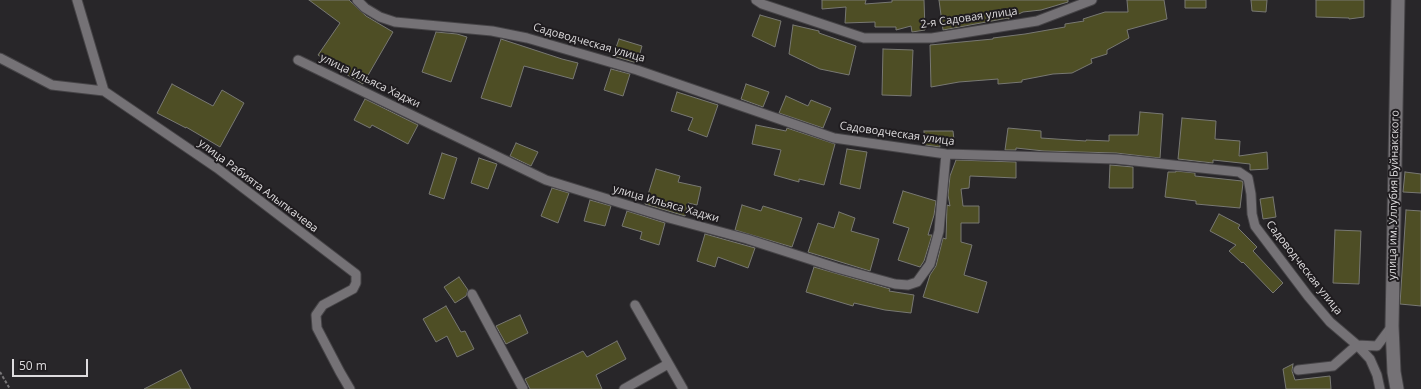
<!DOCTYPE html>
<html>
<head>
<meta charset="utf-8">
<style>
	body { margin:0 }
	#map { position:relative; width:1421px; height:389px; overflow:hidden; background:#282629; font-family:"Open Sans",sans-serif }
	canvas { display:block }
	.scale { position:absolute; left:12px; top:359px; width:76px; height:18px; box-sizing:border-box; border:2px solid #dedcde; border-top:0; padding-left:5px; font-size:12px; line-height:14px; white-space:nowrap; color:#dedcde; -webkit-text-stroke:3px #1f1c1f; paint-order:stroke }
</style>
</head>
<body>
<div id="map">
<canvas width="1421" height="389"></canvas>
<div class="scale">50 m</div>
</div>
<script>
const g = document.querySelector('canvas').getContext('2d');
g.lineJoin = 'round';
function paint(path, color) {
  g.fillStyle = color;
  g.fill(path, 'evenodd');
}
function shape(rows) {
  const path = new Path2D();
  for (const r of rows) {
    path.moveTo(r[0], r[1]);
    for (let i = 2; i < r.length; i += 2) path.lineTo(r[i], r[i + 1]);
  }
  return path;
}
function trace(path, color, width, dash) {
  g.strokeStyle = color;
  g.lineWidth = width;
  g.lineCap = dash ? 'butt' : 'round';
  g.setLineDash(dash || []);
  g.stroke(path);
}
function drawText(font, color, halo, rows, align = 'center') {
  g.font = font + ' "Open Sans",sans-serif';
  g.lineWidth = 4;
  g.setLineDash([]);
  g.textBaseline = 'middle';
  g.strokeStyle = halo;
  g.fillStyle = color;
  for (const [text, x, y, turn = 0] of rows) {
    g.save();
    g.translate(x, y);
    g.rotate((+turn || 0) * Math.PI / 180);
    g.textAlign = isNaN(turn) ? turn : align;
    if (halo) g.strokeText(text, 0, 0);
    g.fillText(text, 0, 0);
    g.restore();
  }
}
const building = shape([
	[309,0,349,0,366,16,393,32,363,84,337,69,337,68,318,55,340,23,309,0],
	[822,0,866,0,865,4,892,2,892,0,924,0,925,30,912,32,911,26,896,30,896,27,875,27,875,22,845,23,846,7,822,9,822,0],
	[939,0,1068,0,1068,2,1041,10,1023,12,1008,19,1008,18,943,30,939,0],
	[1127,0,1164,0,1167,19,1127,30,1129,38,1107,50,1107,54,1091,59,1092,63,1072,73,1053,74,1022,80,1022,82,998,84,998,79,959,82,931,87,930,45,993,39,993,38,1025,34,1065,27,1065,24,1084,21,1083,19,1105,12,1128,12,1127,0],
	[1185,0,1206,0,1206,8,1185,8,1185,0],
	[1251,0,1267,0,1266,12,1252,11,1251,0],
	[1316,0,1364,0,1364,17,1349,19,1349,18,1316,17,1316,0],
	[760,15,781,21,775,47,752,36,760,15],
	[793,25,819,31,819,33,856,46,849,75,820,69,789,54,793,25],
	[436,32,457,34,467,37,451,82,422,72,436,32],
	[501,39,562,59,578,63,573,79,524,66,511,107,481,98,501,39],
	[619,39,642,46,637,63,613,56,619,39],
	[883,49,913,50,911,96,882,95,883,49],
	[611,69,630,74,623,96,604,90,611,69],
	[172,84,213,106,222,90,244,103,220,147,186,127,186,128,157,113,172,84],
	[746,84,769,92,763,107,741,99,746,84],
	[677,92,718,105,707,137,688,130,693,118,671,111,677,92],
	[786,96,808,106,811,100,831,108,823,128,779,113,786,96],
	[365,99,418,125,408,144,372,125,370,128,354,120,365,99],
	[1140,112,1163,114,1160,158,1116,153,1044,151,1016,148,1016,150,1005,150,1008,128,1041,131,1041,138,1086,141,1086,140,1109,141,1109,135,1138,135,1140,112],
	[1182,118,1216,121,1215,139,1240,141,1239,156,1267,152,1268,169,1250,170,1250,164,1213,160,1213,163,1178,159,1182,118],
	[756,125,786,131,787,128,835,144,824,185,799,179,799,182,774,175,781,150,752,144,756,125],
	[924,131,953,131,954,140,939,140,940,147,925,145,924,131],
	[516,143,538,152,531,166,510,156,516,143],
	[847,149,867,152,860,189,840,184,847,149],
	[442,153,457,158,444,199,429,194,442,153],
	[479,158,497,164,488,189,471,183,479,158],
	[956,160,1016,162,1016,178,970,176,969,188,961,189,963,206,979,206,979,223,961,223,961,242,972,245,964,275,987,282,978,313,923,297,930,275,936,266,943,238,946,239,947,205,950,206,948,195,950,176,956,160],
	[1110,165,1133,167,1133,188,1109,188,1110,165],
	[656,169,680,176,678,182,701,187,697,205,688,203,685,216,645,204,656,169],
	[1176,171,1195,173,1195,176,1242,181,1243,183,1240,208,1196,204,1196,201,1165,197,1168,172,1176,172,1176,171],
	[1405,172,1421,174,1421,193,1403,192,1405,172],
	[552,188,569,193,558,223,541,216,552,188],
	[903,191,936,201,934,215,928,235,932,235,924,261,920,267,898,260,909,228,893,223,903,191],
	[1273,197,1276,217,1263,219,1260,199,1273,197],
	[590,200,611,206,605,226,584,221,590,200],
	[742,205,761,211,763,206,802,218,792,247,735,230,742,205],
	[1406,210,1421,211,1421,306,1400,304,1406,210],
	[627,211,665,223,659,245,640,239,642,232,622,226,627,211],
	[839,212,855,218,851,231,879,239,870,271,808,252,818,223,834,228,839,212],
	[1219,214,1240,225,1238,228,1257,247,1253,251,1283,283,1273,293,1243,262,1242,263,1229,251,1236,245,1210,231,1219,214],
	[1335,230,1361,231,1359,284,1333,283,1335,230],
	[705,234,755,248,748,268,718,257,715,267,697,261,705,234],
	[814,267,890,289,889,291,914,295,911,313,885,310,854,303,853,306,806,292,814,267],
	[459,277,468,290,466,296,455,303,444,287,459,277],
	[446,306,461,332,465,331,474,349,457,357,447,336,436,342,423,319,446,306],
	[520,315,528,333,506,344,496,326,520,315],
	[617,341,626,359,596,375,602,389,530,389,525,379,583,351,587,357,617,341],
	[1293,364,1292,371,1295,380,1330,376,1331,389,1286,389,1283,369,1293,364],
	[181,370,191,389,144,389,181,370]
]);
const path = shape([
	[0,372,10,389]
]);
const minor = shape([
	[77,0,104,91,217,168,356,274,356,283,353,289,323,305,316,315,317,328,340,372,350,389],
	[357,0,365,8,380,17,395,22,492,31,527,38,637,70,834,138,946,154,1116,159,1239,172,1248,178,1251,194,1252,214,1255,226,1308,296,1330,322,1357,345,1377,346,1392,326],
	[756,0,762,4,864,38,932,38,1037,21,1092,0],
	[0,58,52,85,104,91],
	[298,60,546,180,669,218,747,239,837,268,895,284,908,285,917,282,930,264,939,231,946,154],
	[472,294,523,389],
	[635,305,683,389],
	[1298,370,1333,366,1357,345,1370,359,1377,375,1380,389],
	[624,389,668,364]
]);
const secondary = shape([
	[1397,389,1394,372,1392,326,1398,0]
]);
const streetNames = [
	["2-я Садовая улица",969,18,-8],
	["Садоводческая улица",589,43,16],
	["улица Ильяса Хаджи",370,81,26],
	["Садоводческая улица",897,134,8],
	["улица Рабията Алыпкачева",258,186,37],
	["улица им. Уллубия Буйнакского",1394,195,-89],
	["улица Ильяса Хаджи",666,204,16],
	["Садоводческая улица",1304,268,52]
];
paint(building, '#4e4e25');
trace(building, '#787873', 1);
trace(minor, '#464447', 11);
trace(secondary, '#464447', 15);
trace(path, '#787678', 2, [3, 2]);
trace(minor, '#757276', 9);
trace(secondary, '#757276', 13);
drawText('11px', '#dedcde', '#1f1c1f', streetNames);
</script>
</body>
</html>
